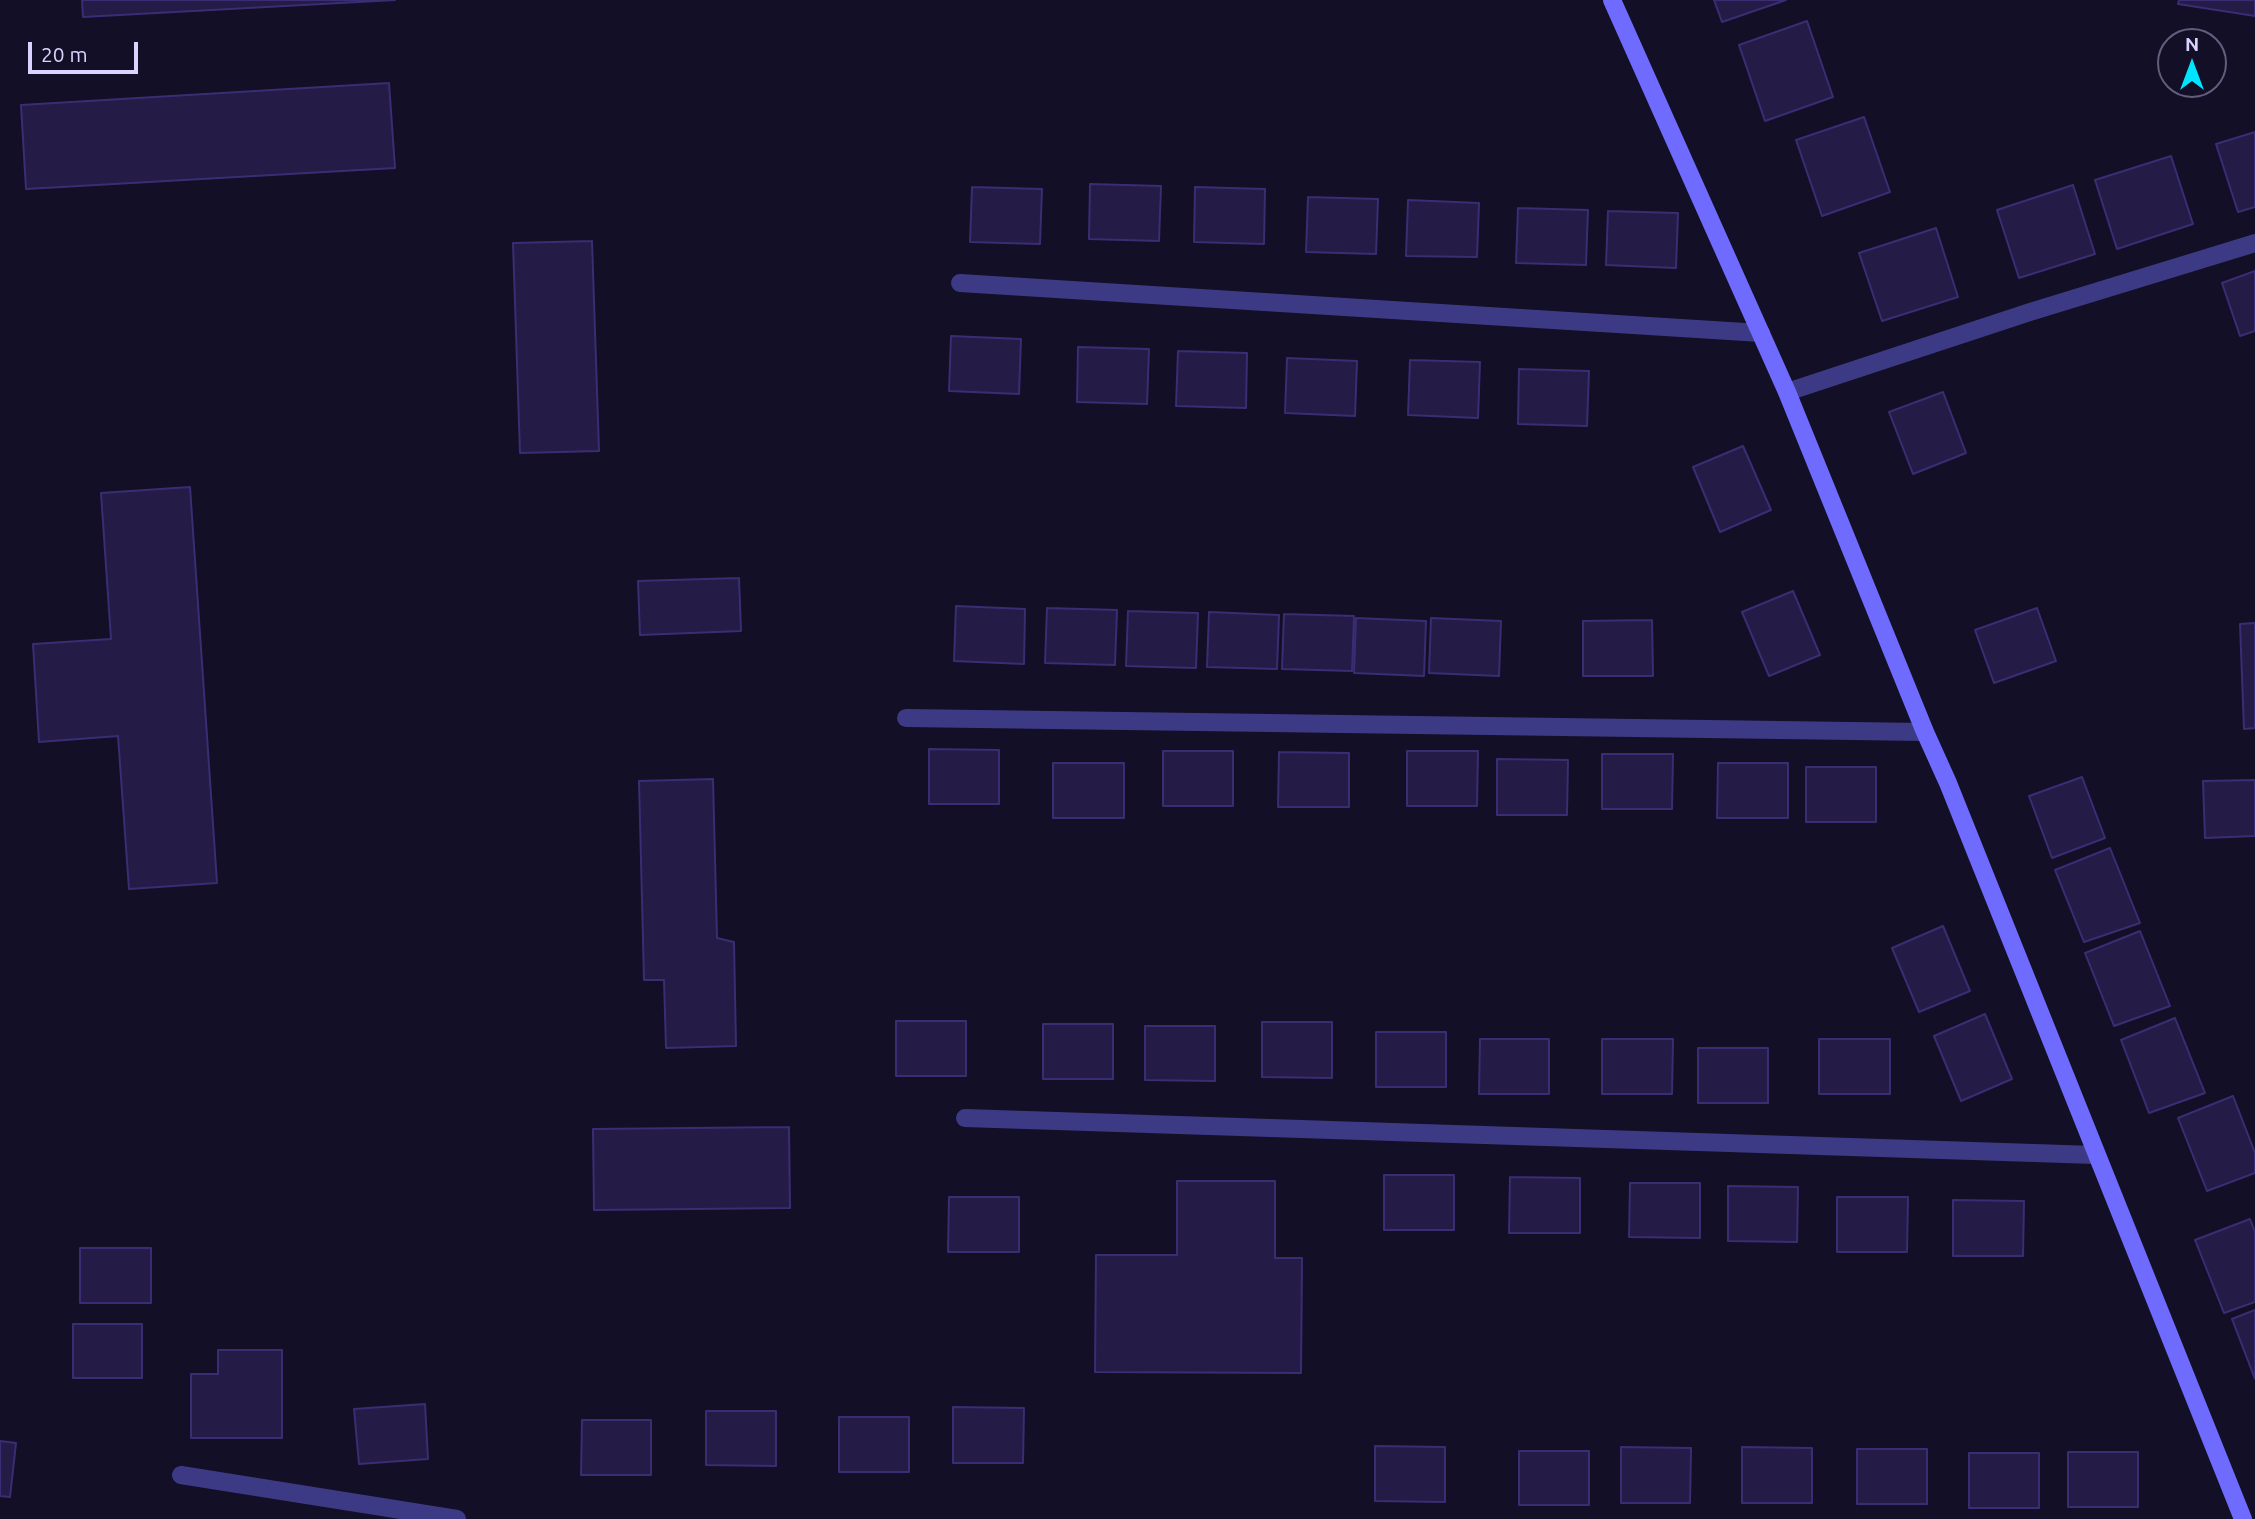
<!DOCTYPE html>
<html>
<head>
<meta charset="utf-8">
<style>
	body { margin:0 }
	#map { position:relative; width:2255px; height:1519px; overflow:hidden; background:#130f26; font-family:Ubuntu,sans-serif }
	canvas { display:block }
	.north { position:absolute; left:2157px; top:28px; width:70px; height:70px; box-sizing:border-box; background:#130f26; border:2px solid #625e7d; border-radius:50%; rotate:0deg; font-size:19px; font-weight:700; line-height:28px; text-align:center; color:#d9d4ff }
	.north::after { content:''; display:block; margin:auto; width:24px; height:32px; background:#00e5ff; clip-path:polygon(50% 0,100% 100%,50% 72%,0 100%) }
	.scale { position:absolute; left:28px; top:42px; width:110px; height:32px; box-sizing:border-box; border:4px solid #d9d4ff; border-top:0; padding-left:9px; font-size:21px; line-height:24px; white-space:nowrap; color:#d9d4ff; -webkit-text-stroke:5px #130f26; paint-order:stroke }
</style>
</head>
<body>
<div id="map">
<canvas width="2255" height="1519"></canvas>
<div class="north">N</div>
<div class="scale">20 m</div>
</div>
<script>
const g = document.querySelector('canvas').getContext('2d');
g.lineJoin = 'round';
function paint(path, color) {
  g.fillStyle = color;
  g.fill(path, 'evenodd');
}
function shape(rows) {
  const path = new Path2D();
  for (const r of rows) {
    path.moveTo(r[0], r[1]);
    for (let i = 2; i < r.length; i += 2) path.lineTo(r[i], r[i + 1]);
  }
  return path;
}
function trace(path, color, width, dash) {
  g.strokeStyle = color;
  g.lineWidth = width;
  g.lineCap = dash ? 'butt' : 'round';
  g.setLineDash(dash || []);
  g.stroke(path);
}
const building = shape([
	[82,0,395,0,83,17,82,0],
	[1714,0,1786,0,1722,22,1714,0],
	[2179,0,2255,0,2255,16,2178,4,2179,0],
	[1807,21,1833,97,1765,121,1739,45,1807,21],
	[389,83,395,168,26,189,21,105,389,83],
	[1864,117,1890,192,1822,216,1796,140,1864,117],
	[2255,132,2255,207,2238,212,2216,144,2255,132],
	[2171,156,2193,224,2117,249,2095,180,2171,156],
	[1090,184,1161,186,1159,241,1089,239,1090,184],
	[2073,185,2095,254,2019,278,1997,210,2073,185],
	[972,187,1042,189,1040,244,970,242,972,187],
	[1195,187,1265,189,1264,244,1194,242,1195,187],
	[1308,197,1378,199,1376,254,1306,252,1308,197],
	[1408,200,1479,203,1477,257,1406,256,1408,200],
	[1518,208,1588,210,1586,265,1516,263,1518,208],
	[1608,211,1678,213,1676,268,1606,265,1608,211],
	[1936,228,1958,297,1882,321,1859,253,1936,228],
	[592,241,599,451,520,453,513,243,592,241],
	[2255,271,2255,331,2240,336,2222,283,2255,271],
	[951,336,1021,339,1019,394,949,391,951,336],
	[1078,347,1149,349,1147,404,1077,402,1078,347],
	[1178,351,1247,353,1246,408,1176,406,1178,351],
	[1287,358,1357,361,1355,416,1285,413,1287,358],
	[1410,360,1480,362,1478,418,1408,415,1410,360],
	[1519,369,1589,371,1587,426,1518,424,1519,369],
	[1943,392,1966,453,1913,474,1889,412,1943,392],
	[1743,446,1771,510,1720,532,1693,467,1743,446],
	[190,487,217,883,129,889,118,736,39,742,33,644,111,639,101,493,190,487],
	[739,578,741,631,640,635,638,581,739,578],
	[1793,591,1820,655,1769,676,1742,612,1793,591],
	[956,606,1025,609,1024,664,954,661,956,606],
	[1047,608,1117,610,1115,665,1045,663,1047,608],
	[2037,608,2056,661,1994,683,1975,630,2037,608],
	[1128,611,1198,613,1196,668,1126,666,1128,611],
	[1209,612,1279,615,1277,669,1207,667,1209,612],
	[1284,614,1354,616,1352,671,1282,669,1284,614],
	[1356,618,1426,621,1424,676,1354,673,1356,618],
	[1431,618,1501,621,1499,676,1429,673,1431,618],
	[1652,620,1653,676,1583,676,1583,621,1652,620],
	[2255,623,2255,728,2244,729,2240,624,2255,623],
	[929,749,999,750,999,804,929,804,929,749],
	[1163,751,1233,751,1233,806,1163,806,1163,751],
	[1407,751,1478,751,1477,806,1407,806,1407,751],
	[1279,752,1349,753,1349,807,1278,807,1279,752],
	[1602,754,1673,754,1672,809,1602,809,1602,754],
	[1497,759,1568,760,1567,815,1497,815,1497,759],
	[1053,763,1124,763,1124,818,1053,818,1053,763],
	[1718,763,1788,763,1788,818,1717,818,1718,763],
	[1806,767,1876,767,1876,822,1806,822,1806,767],
	[2082,777,2105,838,2052,858,2029,796,2082,777],
	[713,779,717,938,734,942,736,1046,666,1048,664,980,644,980,639,781,713,779],
	[2255,780,2255,836,2205,838,2203,781,2255,780],
	[2110,848,2140,923,2084,942,2055,870,2110,848],
	[1943,926,1970,991,1919,1012,1892,948,1943,926],
	[2140,931,2170,1006,2114,1026,2085,953,2140,931],
	[1985,1014,2012,1079,1961,1101,1934,1036,1985,1014],
	[2175,1018,2205,1093,2149,1113,2121,1040,2175,1018],
	[896,1021,966,1021,966,1076,896,1076,896,1021],
	[1262,1022,1332,1022,1332,1078,1262,1077,1262,1022],
	[1043,1024,1113,1024,1113,1079,1043,1079,1043,1024],
	[1145,1026,1215,1026,1215,1081,1145,1080,1145,1026],
	[1376,1032,1446,1032,1446,1087,1376,1087,1376,1032],
	[1480,1039,1549,1039,1549,1094,1479,1094,1480,1039],
	[1602,1039,1673,1039,1672,1094,1602,1094,1602,1039],
	[1819,1039,1890,1039,1890,1094,1819,1094,1819,1039],
	[1698,1048,1768,1048,1768,1103,1698,1103,1698,1048],
	[2233,1096,2255,1153,2255,1173,2207,1191,2178,1118,2233,1096],
	[789,1127,790,1208,594,1210,593,1129,789,1127],
	[1384,1175,1454,1175,1454,1230,1384,1230,1384,1175],
	[1510,1177,1580,1178,1580,1233,1509,1233,1510,1177],
	[1177,1181,1275,1181,1275,1258,1302,1258,1301,1373,1095,1372,1096,1255,1177,1255,1177,1181],
	[1630,1183,1700,1183,1700,1238,1629,1237,1630,1183],
	[1728,1186,1798,1187,1797,1242,1728,1241,1728,1186],
	[949,1197,1019,1197,1019,1252,948,1252,949,1197],
	[1837,1197,1908,1197,1907,1252,1837,1252,1837,1197],
	[1953,1200,2024,1201,2023,1256,1953,1256,1953,1200],
	[2250,1219,2255,1232,2255,1302,2224,1313,2195,1240,2250,1219],
	[80,1248,151,1248,151,1303,80,1303,80,1248],
	[2255,1310,2255,1379,2232,1319,2255,1310],
	[73,1324,142,1324,142,1378,73,1378,73,1324],
	[218,1350,282,1350,282,1438,191,1438,191,1374,218,1374,218,1350],
	[425,1404,428,1459,359,1464,354,1409,425,1404],
	[953,1407,1024,1408,1023,1463,953,1463,953,1407],
	[706,1411,776,1411,776,1466,706,1465,706,1411],
	[839,1417,909,1417,909,1472,839,1472,839,1417],
	[582,1420,651,1420,651,1475,581,1475,582,1420],
	[0,1441,16,1443,10,1497,0,1496,0,1441],
	[1375,1446,1445,1447,1445,1502,1375,1501,1375,1446],
	[1621,1447,1691,1448,1690,1503,1621,1503,1621,1447],
	[1742,1447,1812,1448,1812,1503,1742,1503,1742,1447],
	[1857,1449,1927,1449,1927,1504,1857,1504,1857,1449],
	[1519,1451,1589,1451,1589,1505,1519,1505,1519,1451],
	[2068,1452,2138,1452,2138,1507,2068,1507,2068,1452],
	[1969,1453,2039,1453,2039,1508,1969,1508,1969,1453]
]);
const street = shape([
	[960,283,1761,333],
	[1787,392,2030,312,2255,243],
	[906,718,1925,732],
	[965,1118,2095,1155],
	[181,1475,457,1519]
]);
const secondary = shape([
	[1612,0,1787,392,1925,732,1948,783,2243,1519]
]);
paint(building, '#241b47');
trace(building, '#3b2d73', 2);
trace(street, '#3d3a85', 18);
trace(secondary, '#6f6bff', 18);
</script>
</body>
</html>
